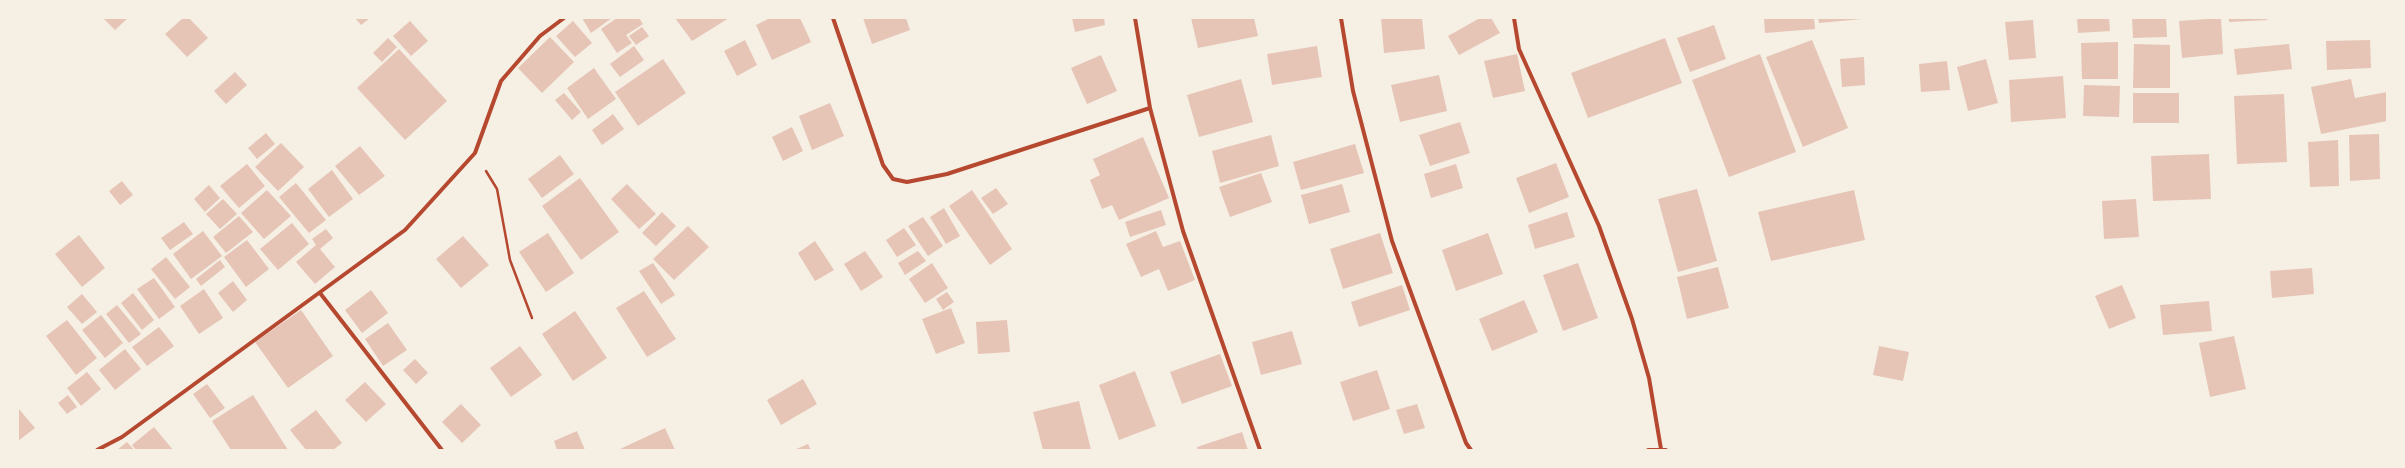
<!DOCTYPE html>
<html>
<head>
<meta charset="utf-8">
<style>
	body { margin:0 }
	#map { position:relative; width:2405px; height:468px; overflow:hidden; background:#f6efe4; font-family:"Archivo Narrow",sans-serif }
	canvas { display:block }
	.frame { position:absolute; inset:0; border:19px solid #f6efe4; pointer-events:none }
</style>
</head>
<body>
<div id="map">
<canvas width="2405" height="468"></canvas>
<div class="frame"></div>
</div>
<script>
const g = document.querySelector('canvas').getContext('2d');
g.lineJoin = 'round';
function paint(path, color) {
  g.fillStyle = color;
  g.fill(path, 'evenodd');
}
function shape(rows) {
  const path = new Path2D();
  for (const r of rows) {
    path.moveTo(r[0], r[1]);
    for (let i = 2; i < r.length; i += 2) path.lineTo(r[i], r[i + 1]);
  }
  return path;
}
function trace(path, color, width, dash) {
  g.strokeStyle = color;
  g.lineWidth = width;
  g.lineCap = dash ? 'butt' : 'round';
  g.setLineDash(dash || []);
  g.stroke(path);
}
const building = shape([
	[103,18,128,18,115,30],
	[183,18,189,18,208,38,187,57,165,34],
	[355,18,370,18,361,25],
	[582,18,612,18,591,33],
	[617,18,639,18,643,24,626,35,632,43,617,53,601,29],
	[675,18,729,18,692,41],
	[770,18,800,18,811,42,772,60,756,25],
	[863,18,906,18,910,30,872,44],
	[1072,18,1104,18,1105,25,1075,32],
	[1191,18,1254,18,1258,36,1198,48],
	[1381,18,1422,18,1425,49,1384,53],
	[1480,18,1491,18,1500,33,1459,55,1448,36],
	[1764,18,1814,18,1815,29,1765,33],
	[1818,18,1862,18,1862,19,1819,23],
	[2077,18,2109,18,2110,31,2078,33],
	[2132,18,2166,18,2167,37,2133,38],
	[2221,18,2223,54,2182,58,2179,21],
	[2229,18,2267,18,2267,20,2229,22],
	[2033,20,2036,58,2009,60,2005,22],
	[410,21,428,41,411,56,393,36],
	[573,21,592,43,575,57,556,36],
	[1714,25,1726,59,1690,72,1677,38],
	[642,27,649,36,636,45,629,36],
	[550,37,574,62,542,93,518,68],
	[388,38,397,47,382,62,373,53],
	[1665,38,1682,83,1588,118,1571,73],
	[745,40,757,65,737,76,724,51],
	[1812,40,1848,128,1803,147,1766,57],
	[2370,40,2371,68,2327,70,2326,41],
	[2118,42,2118,79,2082,79,2081,43],
	[2134,44,2170,45,2170,88,2133,88],
	[2289,44,2292,69,2237,75,2234,49],
	[634,46,644,60,620,77,610,64],
	[1317,46,1322,77,1272,85,1267,54],
	[399,49,447,101,405,140,357,88],
	[1517,54,1525,91,1493,98,1484,61],
	[1760,54,1796,152,1729,177,1692,80],
	[1101,55,1117,91,1087,104,1071,68],
	[1864,57,1865,85,1842,87,1840,59],
	[663,59,686,93,638,126,615,92],
	[1986,59,1998,103,1968,111,1957,67],
	[1947,61,1950,90,1921,92,1919,64],
	[594,68,616,99,588,119,567,88],
	[235,72,247,85,226,104,214,91],
	[1439,75,1447,111,1400,122,1391,85],
	[2063,76,2066,118,2011,122,2009,80],
	[1241,79,1253,122,1199,137,1187,95],
	[2351,79,2355,98,2387,92,2387,121,2321,134,2311,87],
	[2084,85,2120,86,2119,117,2083,116],
	[564,93,581,112,572,120,555,100],
	[2133,93,2179,93,2179,123,2133,123],
	[2284,94,2287,162,2237,164,2234,96],
	[830,103,844,136,812,150,799,116],
	[613,114,624,129,602,145,592,130],
	[1460,122,1470,153,1430,166,1419,135],
	[792,127,803,151,783,161,772,137],
	[266,133,275,144,257,159,248,148],
	[2379,134,2380,179,2350,181,2349,135],
	[1271,135,1279,166,1220,183,1212,151],
	[1143,137,1169,198,1119,220,1112,205,1102,209,1090,180,1100,175,1093,159],
	[2338,140,2339,186,2310,187,2308,142],
	[281,143,304,167,278,191,255,167],
	[1355,144,1364,173,1301,190,1293,162],
	[360,146,385,176,359,195,335,166],
	[2209,154,2211,199,2153,201,2151,156],
	[560,155,574,174,542,198,528,179],
	[1556,163,1569,197,1529,213,1516,178],
	[247,164,265,186,239,208,220,186],
	[1456,164,1463,188,1431,198,1424,174],
	[332,170,353,199,329,217,308,189],
	[1261,173,1272,202,1230,217,1219,187],
	[580,178,619,232,581,260,542,206],
	[122,181,133,195,120,205,109,191],
	[296,183,326,220,309,233,279,197],
	[627,184,656,214,639,229,611,199],
	[1342,184,1350,212,1309,224,1301,195],
	[209,185,220,198,205,212,194,199],
	[996,188,1008,204,993,214,981,198],
	[1697,189,1717,261,1678,272,1658,199],
	[267,190,291,216,264,239,241,213],
	[972,190,1012,249,990,265,949,206],
	[1854,190,1865,240,1771,261,1758,212],
	[223,199,237,214,220,229,206,214],
	[2136,199,2139,237,2104,239,2102,201],
	[944,208,960,236,946,244,930,217],
	[1161,210,1166,225,1130,237,1125,222],
	[662,212,676,226,656,246,642,233],
	[1567,212,1575,237,1535,249,1528,225],
	[239,216,253,232,226,253,213,237],
	[923,217,943,246,928,256,908,226],
	[184,222,193,234,170,250,161,238],
	[292,223,309,244,278,270,260,249],
	[688,226,709,247,674,280,653,259],
	[904,228,916,245,897,257,886,240],
	[326,229,333,238,320,249,335,267,315,284,296,262,316,245,312,239],
	[203,231,222,256,191,279,173,254],
	[1156,231,1163,247,1180,241,1195,280,1168,291,1159,269,1141,277,1126,244],
	[548,233,574,273,546,292,519,252],
	[1380,233,1393,273,1343,289,1330,249],
	[1488,233,1503,274,1456,291,1442,250],
	[79,235,105,268,82,287,55,254],
	[463,236,489,265,461,288,436,259],
	[247,240,269,269,246,287,224,257],
	[815,241,834,270,815,281,798,253],
	[865,251,883,277,861,291,844,264],
	[918,251,926,261,905,275,898,263],
	[166,257,190,287,175,299,151,269],
	[220,260,225,267,201,286,196,279],
	[653,263,675,295,661,304,639,271],
	[932,263,948,288,925,303,909,279],
	[1578,263,1598,318,1563,331,1543,275],
	[1718,267,1729,308,1687,319,1677,277],
	[2312,268,2314,294,2272,298,2270,271],
	[154,278,175,307,159,319,137,289],
	[233,281,247,300,233,312,218,293],
	[1402,285,1410,310,1359,327,1351,302],
	[2122,285,2136,318,2109,329,2095,296],
	[204,289,223,318,199,334,180,306],
	[371,290,388,313,362,333,345,310],
	[644,291,676,339,647,357,616,308],
	[947,292,954,302,943,310,936,299],
	[133,293,154,320,142,330,121,303],
	[82,294,97,312,82,324,67,307],
	[1524,300,1538,332,1492,351,1479,319],
	[2209,301,2212,331,2163,335,2160,305],
	[117,305,141,334,129,343,106,314],
	[951,308,965,343,936,354,922,319],
	[301,310,333,356,288,388,255,342],
	[575,311,607,358,573,381,542,334],
	[101,315,123,343,105,358,82,330],
	[67,320,97,358,76,375,46,336],
	[1007,320,1010,352,978,354,976,322],
	[388,323,407,350,383,366,365,339],
	[159,327,174,346,147,366,132,347],
	[1292,331,1302,364,1261,375,1252,342],
	[2234,336,2246,389,2210,397,2199,343],
	[520,346,542,375,511,397,490,368],
	[1879,346,1909,352,1903,381,1873,375],
	[125,349,141,369,115,390,99,370],
	[1220,354,1232,386,1182,404,1170,372],
	[415,359,428,373,416,384,403,370],
	[1377,370,1390,409,1353,421,1340,382],
	[1135,371,1156,426,1119,440,1099,385],
	[87,372,101,389,81,406,67,388],
	[803,379,817,404,781,425,767,400],
	[365,382,386,404,366,422,345,400],
	[207,384,225,408,210,418,193,394],
	[68,395,77,407,67,414,58,403],
	[253,395,288,450,231,450,212,421],
	[1079,401,1091,450,1043,450,1033,412],
	[461,404,481,425,462,443,442,422],
	[1417,404,1425,428,1404,434,1396,410],
	[18,408,35,428,18,441],
	[316,410,342,443,333,450,306,450,290,430],
	[154,427,173,450,136,450,132,445],
	[665,428,675,450,618,450],
	[577,431,585,450,557,450,554,441],
	[1242,432,1248,450,1198,450,1197,447],
	[127,442,134,450,117,450],
	[808,444,811,450,794,450]
]);
const path = shape([
	[486,171,497,189,510,260,532,318]
]);
const minor = shape([
	[833,18,883,165,893,179,907,182,947,174,1150,108],
	[1135,18,1150,108,1183,231,1260,450],
	[1341,18,1353,91,1392,241,1466,443,1471,450],
	[1514,18,1519,49,1599,226,1632,319,1649,378,1661,449],
	[320,293,442,450],
	[97,450,122,437,405,230,475,153,501,81,540,36,564,18],
	[1648,450,1666,450]
]);
paint(building, '#e6c5b7');
trace(path, '#b5482f', 2.5);
trace(minor, '#b5482f', 4);
</script>
</body>
</html>
